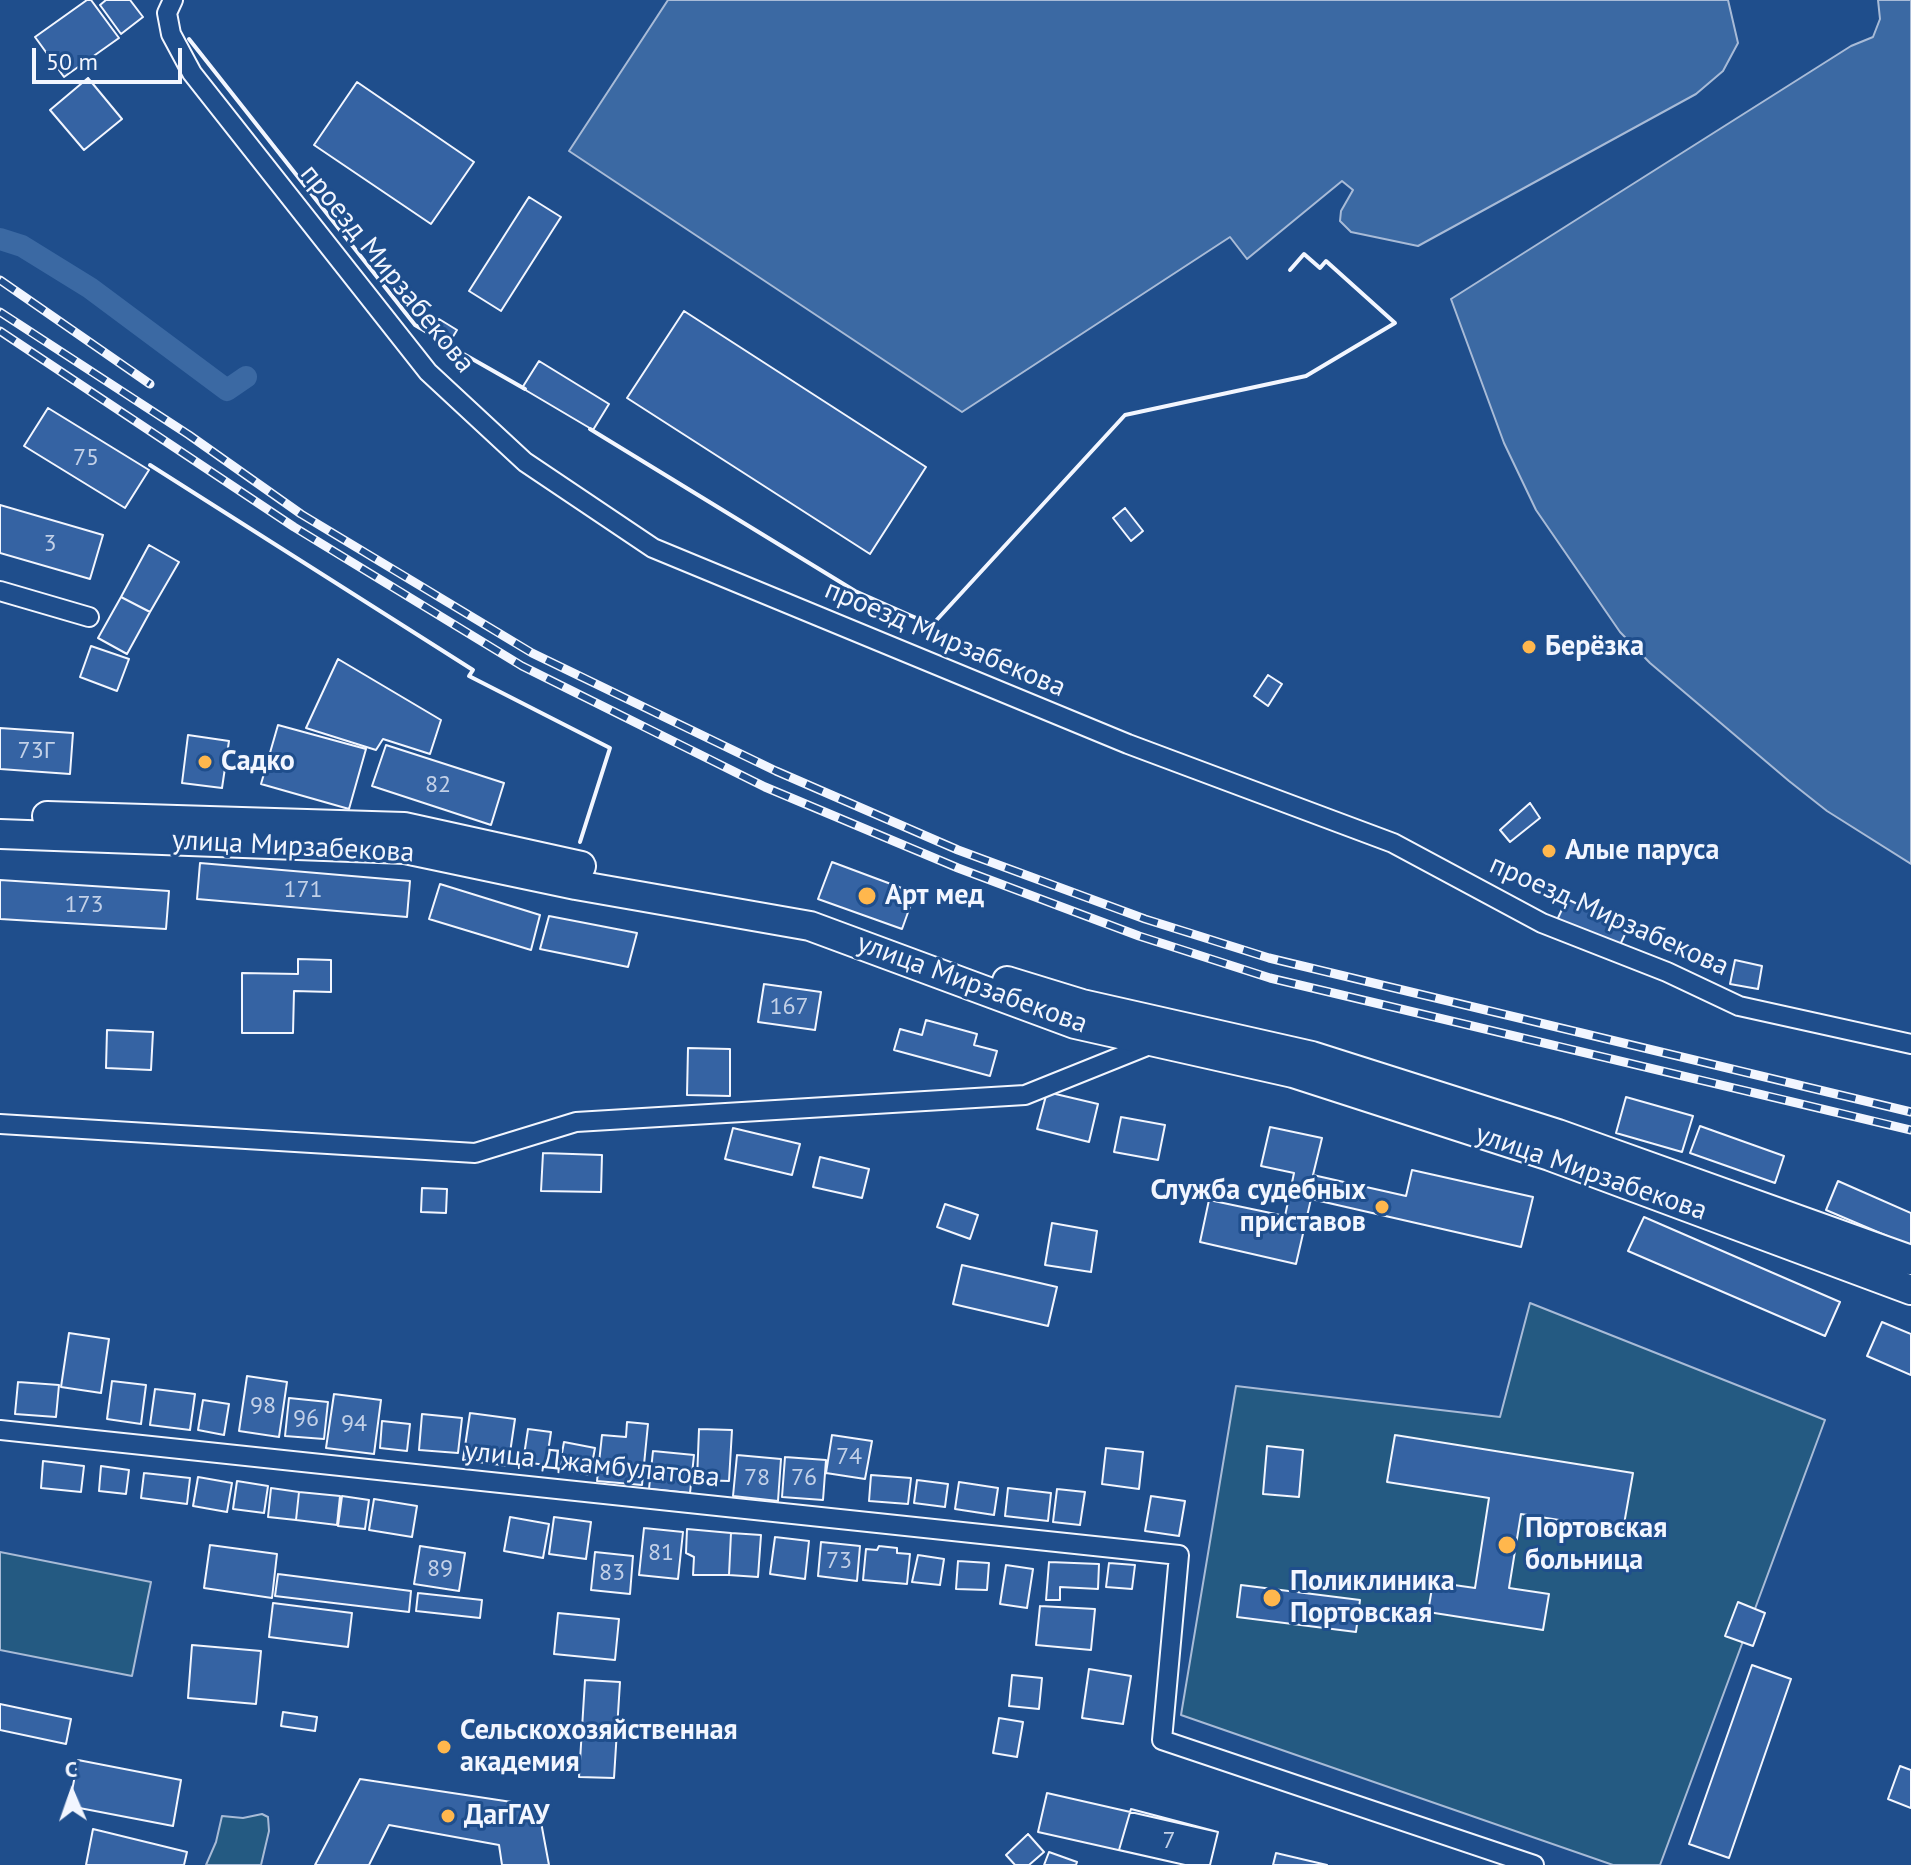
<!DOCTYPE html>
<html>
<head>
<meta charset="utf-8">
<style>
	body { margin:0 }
	#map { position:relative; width:1911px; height:1865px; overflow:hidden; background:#1f4e8c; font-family:"PT Sans",sans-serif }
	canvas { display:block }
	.north { position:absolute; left:32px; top:1753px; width:80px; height:80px; -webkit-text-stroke:6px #1f4e8c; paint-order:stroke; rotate:358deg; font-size:22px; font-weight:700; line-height:32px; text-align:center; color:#f2f6ff }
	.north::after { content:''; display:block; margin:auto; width:28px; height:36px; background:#f2f6ff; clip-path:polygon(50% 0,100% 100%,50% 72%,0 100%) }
	.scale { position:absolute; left:32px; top:48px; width:150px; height:36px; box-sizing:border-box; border:4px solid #f2f6ff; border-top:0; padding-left:10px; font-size:24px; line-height:28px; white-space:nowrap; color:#f2f6ff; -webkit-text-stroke:6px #1f4e8c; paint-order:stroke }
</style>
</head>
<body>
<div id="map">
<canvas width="1911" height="1865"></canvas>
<div class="north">С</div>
<div class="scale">50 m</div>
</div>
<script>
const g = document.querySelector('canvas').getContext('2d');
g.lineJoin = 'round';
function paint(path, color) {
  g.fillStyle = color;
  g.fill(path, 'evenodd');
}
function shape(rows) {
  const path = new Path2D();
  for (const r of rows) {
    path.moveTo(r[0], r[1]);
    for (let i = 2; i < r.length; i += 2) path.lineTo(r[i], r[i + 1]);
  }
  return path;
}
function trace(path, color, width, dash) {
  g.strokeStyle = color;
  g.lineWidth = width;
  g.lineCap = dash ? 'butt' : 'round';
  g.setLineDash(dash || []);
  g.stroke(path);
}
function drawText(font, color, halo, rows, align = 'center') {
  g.font = font + ' "PT Sans",sans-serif';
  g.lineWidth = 6;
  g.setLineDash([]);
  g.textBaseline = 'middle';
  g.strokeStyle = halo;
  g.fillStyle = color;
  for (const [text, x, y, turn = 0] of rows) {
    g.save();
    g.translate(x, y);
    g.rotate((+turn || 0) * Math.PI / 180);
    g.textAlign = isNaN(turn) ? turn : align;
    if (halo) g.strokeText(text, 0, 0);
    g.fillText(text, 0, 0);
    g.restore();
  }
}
const green = shape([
	[1530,1303,1825,1420,1660,1865,1613,1865,1181,1715,1236,1386,1500,1417,1530,1303],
	[0,1552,151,1582,132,1676,0,1650,0,1552],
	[262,1814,268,1817,269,1831,261,1865,206,1865,216,1842,222,1816,243,1818,262,1814]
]);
const water = shape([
	[668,0,1728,0,1738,43,1723,71,1696,94,1418,246,1351,232,1340,221,1341,211,1353,190,1342,181,1247,259,1230,237,962,412,569,151,668,0],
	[1878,0,1911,0,1911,864,1827,811,1789,781,1650,663,1620,632,1536,510,1504,443,1451,299,1851,46,1873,37,1880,19,1878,0]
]);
const canal = shape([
	[0,239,22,246,90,288,227,390,246,377]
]);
const building = shape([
	[87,0,91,0,119,38,64,77,35,37,87,0],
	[106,0,130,0,143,17,121,34,100,5,106,0],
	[88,78,122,119,84,150,50,110,88,78],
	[357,82,474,162,431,224,314,145,357,82],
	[529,197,561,217,501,311,469,291,529,197],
	[684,311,926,467,870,554,627,398,684,311],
	[439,319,457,330,448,345,430,334,439,319],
	[539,361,609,404,593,430,522,388,539,361],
	[48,408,149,470,125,508,24,446,48,408],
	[0,505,103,535,90,579,0,553,0,505],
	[1125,508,1143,531,1131,541,1113,518,1125,508],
	[149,545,179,562,150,612,121,597,149,545],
	[121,597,150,612,127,654,98,638,121,597],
	[91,646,129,659,117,691,80,677,91,646],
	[338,659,441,720,430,754,383,739,376,750,306,728,338,659],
	[1268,675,1282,684,1268,706,1254,696,1268,675],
	[278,725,366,749,349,809,261,784,278,725],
	[0,728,73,733,70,774,0,769,0,728],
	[188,735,229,741,222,788,182,783,188,735],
	[386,745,504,783,491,825,372,786,386,745],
	[1530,803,1540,818,1510,842,1500,830,1530,803],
	[832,862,915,893,902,929,818,899,832,862],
	[200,863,410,881,407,917,197,899,200,863],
	[0,880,169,891,166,929,0,919,0,880],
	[440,884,540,915,531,950,429,919,440,884],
	[1567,899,1628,928,1618,949,1557,920,1567,899],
	[549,916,637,933,628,967,540,949,549,916],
	[298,959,331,960,331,992,294,991,293,1033,242,1033,242,973,298,974,298,959],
	[1735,960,1762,966,1758,989,1730,984,1735,960],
	[764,984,821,992,815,1030,758,1022,764,984],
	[926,1020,977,1034,974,1045,997,1051,990,1076,894,1050,900,1029,922,1035,926,1020],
	[107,1030,153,1032,151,1070,106,1068,107,1030],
	[688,1048,730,1049,730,1096,687,1095,688,1048],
	[1047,1092,1098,1104,1089,1142,1037,1129,1047,1092],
	[1626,1097,1693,1116,1682,1152,1616,1133,1626,1097],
	[1121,1117,1165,1125,1158,1160,1114,1152,1121,1117],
	[1700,1126,1784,1156,1775,1183,1690,1153,1700,1126],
	[1270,1127,1322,1138,1313,1175,1406,1196,1412,1170,1533,1197,1521,1247,1311,1199,1296,1264,1200,1242,1209,1200,1285,1216,1294,1173,1261,1166,1270,1127],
	[733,1128,800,1144,792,1175,725,1159,733,1128],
	[543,1153,602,1155,601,1192,541,1191,543,1153],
	[820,1157,869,1169,862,1198,813,1187,820,1157],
	[1838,1181,1911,1213,1911,1246,1826,1210,1838,1181],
	[422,1188,447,1189,446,1213,421,1212,422,1188],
	[945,1204,978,1215,970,1239,937,1227,945,1204],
	[1644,1217,1840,1302,1825,1336,1628,1251,1644,1217],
	[1052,1223,1097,1231,1091,1272,1045,1265,1052,1223],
	[962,1265,1057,1287,1048,1326,953,1304,962,1265],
	[1882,1322,1911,1334,1911,1375,1867,1356,1882,1322],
	[69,1333,109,1339,101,1393,61,1387,69,1333],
	[247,1376,287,1382,279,1437,239,1431,247,1376],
	[112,1381,146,1385,141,1424,107,1419,112,1381],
	[18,1382,59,1385,56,1417,15,1414,18,1382],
	[155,1389,195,1394,190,1430,150,1425,155,1389],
	[334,1394,381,1400,374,1454,326,1448,334,1394],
	[289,1398,328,1402,324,1439,285,1436,289,1398],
	[203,1400,229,1404,224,1435,198,1430,203,1400],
	[470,1413,515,1419,508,1466,463,1460,470,1413],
	[422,1414,462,1418,458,1453,419,1450,422,1414],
	[382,1421,410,1424,407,1451,380,1448,382,1421],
	[627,1422,648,1424,642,1485,597,1481,602,1435,626,1437,627,1422],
	[528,1429,551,1432,546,1465,523,1462,528,1429],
	[699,1429,732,1430,729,1481,697,1480,699,1429],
	[832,1435,872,1441,865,1479,826,1473,832,1435],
	[1395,1435,1633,1473,1623,1530,1521,1514,1509,1588,1549,1594,1543,1630,1428,1612,1433,1582,1475,1588,1489,1498,1387,1482,1395,1435],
	[564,1442,595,1448,590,1475,559,1469,564,1442],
	[1267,1446,1303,1450,1299,1497,1263,1494,1267,1446],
	[1106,1448,1143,1452,1139,1489,1102,1484,1106,1448],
	[653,1451,694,1455,690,1493,649,1489,653,1451],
	[737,1455,781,1459,778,1501,733,1496,737,1455],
	[785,1457,826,1460,823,1500,782,1497,785,1457],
	[43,1461,84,1466,81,1492,41,1488,43,1461],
	[101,1466,129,1470,126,1494,99,1491,101,1466],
	[144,1473,190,1478,187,1504,141,1498,144,1473],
	[871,1475,911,1478,908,1504,869,1501,871,1475],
	[198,1477,232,1483,227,1512,193,1506,198,1477],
	[917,1480,948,1484,945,1507,914,1503,917,1480],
	[237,1481,268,1486,264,1513,233,1509,237,1481],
	[959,1482,998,1488,994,1515,955,1509,959,1482],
	[271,1488,299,1492,296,1520,268,1517,271,1488],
	[1008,1488,1051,1493,1048,1521,1005,1516,1008,1488],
	[1057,1489,1085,1492,1080,1525,1053,1522,1057,1489],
	[299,1492,340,1496,337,1525,296,1520,299,1492],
	[342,1496,369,1500,365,1529,338,1526,342,1496],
	[1151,1496,1185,1501,1179,1536,1145,1531,1151,1496],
	[374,1499,417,1506,412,1537,369,1530,374,1499],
	[510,1517,549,1524,543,1558,504,1551,510,1517],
	[554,1517,591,1522,586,1559,549,1554,554,1517],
	[644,1528,683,1532,678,1579,639,1575,644,1528],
	[687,1529,731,1533,729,1575,693,1575,694,1557,686,1553,687,1529],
	[731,1533,761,1535,758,1577,729,1575,731,1533],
	[775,1537,809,1541,805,1579,770,1574,775,1537],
	[821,1542,860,1546,857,1581,818,1576,821,1542],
	[210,1545,277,1554,272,1598,204,1588,210,1545],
	[420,1546,465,1553,459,1591,414,1584,420,1546],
	[879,1546,897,1548,897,1553,910,1554,907,1584,863,1580,866,1549,877,1550,879,1546],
	[595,1552,633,1556,630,1594,591,1590,595,1552],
	[918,1555,944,1559,940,1585,912,1582,918,1555],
	[958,1561,989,1563,987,1590,956,1589,958,1561],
	[1049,1562,1099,1564,1098,1589,1060,1587,1060,1600,1046,1600,1049,1562],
	[1109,1563,1135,1565,1132,1589,1106,1587,1109,1563],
	[1006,1565,1033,1569,1027,1608,1000,1604,1006,1565],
	[278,1574,411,1591,409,1612,275,1596,278,1574],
	[1241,1585,1360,1600,1356,1632,1237,1617,1241,1585],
	[418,1593,482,1600,480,1618,416,1611,418,1593],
	[1738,1602,1765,1613,1753,1646,1725,1636,1738,1602],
	[273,1603,352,1613,348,1647,269,1637,273,1603],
	[1040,1606,1095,1609,1091,1650,1036,1645,1040,1606],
	[558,1613,619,1619,615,1660,554,1654,558,1613],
	[192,1645,261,1651,256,1704,188,1698,192,1645],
	[1752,1665,1791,1679,1729,1858,1689,1844,1752,1665],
	[1089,1669,1131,1676,1123,1724,1082,1718,1089,1669],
	[1012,1675,1042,1678,1039,1709,1009,1706,1012,1675],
	[585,1680,620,1682,614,1778,579,1777,585,1680],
	[0,1704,71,1719,66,1744,0,1730,0,1704],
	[283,1712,317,1717,315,1731,281,1726,283,1712],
	[999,1718,1023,1722,1017,1757,993,1753,999,1718],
	[78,1760,181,1780,173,1826,69,1806,78,1760],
	[1900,1766,1911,1770,1911,1808,1888,1799,1900,1766],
	[360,1779,538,1806,549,1865,502,1865,499,1845,389,1825,369,1865,315,1865,360,1779],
	[1047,1793,1218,1832,1210,1865,1185,1865,1038,1832,1047,1793],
	[1131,1809,1218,1832,1210,1865,1185,1865,1119,1850,1131,1809],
	[93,1829,187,1852,184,1865,86,1865,93,1829],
	[1028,1834,1044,1852,1029,1865,1015,1865,1006,1855,1028,1834],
	[1049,1852,1077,1862,1076,1865,1044,1865,1049,1852],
	[1276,1853,1327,1865,1273,1865,1276,1853]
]);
const street = shape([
	[173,0,167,13,171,34,192,73,428,372,525,462,653,548,1128,744,1393,843,1542,923,1667,972,1739,1006,1911,1044],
	[0,591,89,617],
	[0,1124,475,1153,576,1122,1025,1095,1157,1042],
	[0,1430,1179,1555,1162,1740,1534,1865]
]);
const primary = shape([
	[47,816,404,827,581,866],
	[0,834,405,849,576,885,810,926,1075,1024,1293,1073,1550,1156,1911,1290],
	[1007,981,1082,1004,1312,1056,1558,1134,1911,1260]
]);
const rail = shape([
	[0,280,150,384],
	[0,312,189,435,301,514,532,653,776,771,958,850,1145,919,1269,958,1911,1112],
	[0,331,294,527,522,666,765,787,958,868,1139,936,1270,978,1911,1130]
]);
const wall = shape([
	[189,39,415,325,432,335],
	[446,344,525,389],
	[590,429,855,591,932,625,1125,415,1306,376,1395,323,1326,261,1320,268,1304,254,1290,270],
	[150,465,473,670,469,676,610,748,580,842]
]);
const markers = [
	[1529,647,8,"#ffb74d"],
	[205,762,8,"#ffb74d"],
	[1549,851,8,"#ffb74d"],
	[867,896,10,"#ffb74d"],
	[1382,1207,8,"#ffb74d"],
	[1507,1545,10,"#ffb74d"],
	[1272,1598,10,"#ffb74d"],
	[444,1747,8,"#ffb74d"],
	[448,1816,8,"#ffb74d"]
];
const numberNames = [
	["75",86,458],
	["3",50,544],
	["73Г",36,751],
	["82",438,785],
	["171",303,890],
	["173",84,905],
	["167",789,1007],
	["98",263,1406],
	["96",306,1419],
	["94",354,1424],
	["74",849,1457],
	["78",757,1478],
	["76",804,1478],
	["81",661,1553],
	["73",839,1561],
	["89",440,1569],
	["83",612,1573],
	["7",1169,1841]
];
const streetNames = [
	["проезд Мирзабекова",387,269,51],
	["проезд Мирзабекова",945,639,23],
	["улица Мирзабекова",293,847,3],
	["проезд Мирзабекова",1609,916,24],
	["улица Мирзабекова",972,984,20],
	["улица Мирзабекова",1591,1173,19],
	["улица Джамбулатова",592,1465,6]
];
const poiNames = [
	["Берёзка",1545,647],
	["Садко",221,762],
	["Алые паруса",1565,851],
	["Арт мед",885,896],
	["Служба судебных",1366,1191,"right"],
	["приставов",1366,1223,"right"],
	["Портовская",1525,1529],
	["больница",1525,1561],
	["Поликлиника",1290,1582],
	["Портовская",1290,1614],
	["Сельскохозяйственная",460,1731],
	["академия",460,1763],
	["ДагГАУ",464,1816]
];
paint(green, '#245a82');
trace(green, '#a8bbd7', 2);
paint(water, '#3b69a3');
trace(water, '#a8bbd7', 2);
trace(canal, '#3b69a3', 22);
paint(building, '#3563a3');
trace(building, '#f2f6ff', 2);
trace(street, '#f2f6ff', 22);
trace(primary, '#f2f6ff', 32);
trace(street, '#1f4e8c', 18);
trace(primary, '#1f4e8c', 28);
trace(rail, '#f2f6ff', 9);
trace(rail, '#1f4e8c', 6, [18]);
trace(wall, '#f2f6ff', 4);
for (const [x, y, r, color] of markers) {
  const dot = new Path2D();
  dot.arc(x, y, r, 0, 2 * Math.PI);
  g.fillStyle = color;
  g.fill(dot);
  trace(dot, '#1f4e8c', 3);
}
drawText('24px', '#c3d1e8', null, numberNames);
drawText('28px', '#f2f6ff', '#1f4e8c', streetNames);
drawText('bold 28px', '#f2f6ff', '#1f4e8c', poiNames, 'left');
</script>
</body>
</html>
